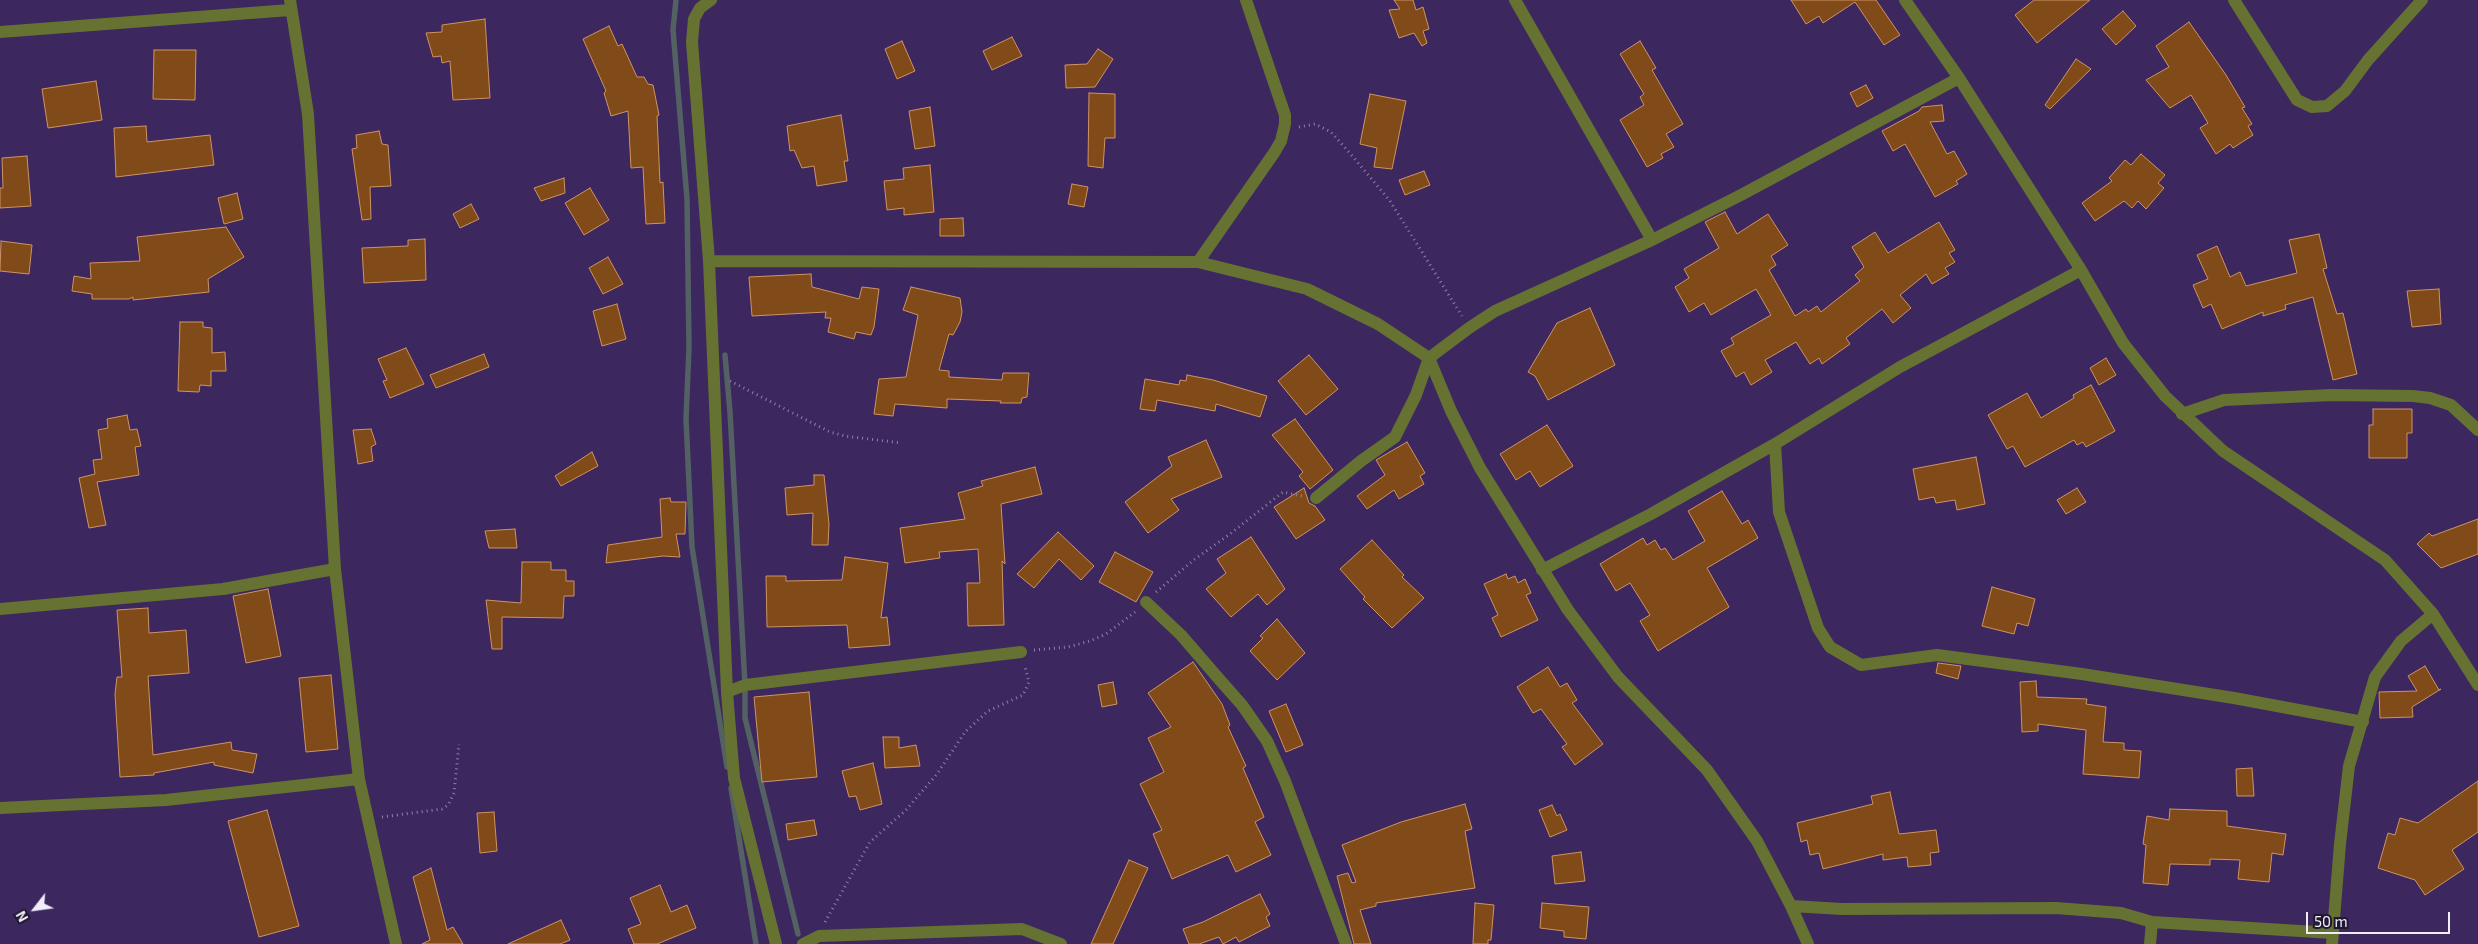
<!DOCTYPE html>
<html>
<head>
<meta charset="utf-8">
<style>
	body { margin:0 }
	#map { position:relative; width:2478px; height:944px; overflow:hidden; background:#3c275f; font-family:"Exo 2",sans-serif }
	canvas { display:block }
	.north { position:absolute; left:10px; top:884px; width:50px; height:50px; -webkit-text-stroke:4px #201730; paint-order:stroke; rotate:240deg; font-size:14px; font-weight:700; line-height:20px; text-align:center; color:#f0ecfa }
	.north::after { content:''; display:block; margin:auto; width:18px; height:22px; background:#f0ecfa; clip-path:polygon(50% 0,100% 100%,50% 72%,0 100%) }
	.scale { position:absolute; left:2306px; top:912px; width:144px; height:22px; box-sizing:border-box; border:2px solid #f0ecfa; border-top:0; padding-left:6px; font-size:15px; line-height:18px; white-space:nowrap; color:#f0ecfa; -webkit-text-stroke:4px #201730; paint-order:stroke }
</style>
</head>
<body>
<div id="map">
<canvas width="2478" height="944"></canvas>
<div class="north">N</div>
<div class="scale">50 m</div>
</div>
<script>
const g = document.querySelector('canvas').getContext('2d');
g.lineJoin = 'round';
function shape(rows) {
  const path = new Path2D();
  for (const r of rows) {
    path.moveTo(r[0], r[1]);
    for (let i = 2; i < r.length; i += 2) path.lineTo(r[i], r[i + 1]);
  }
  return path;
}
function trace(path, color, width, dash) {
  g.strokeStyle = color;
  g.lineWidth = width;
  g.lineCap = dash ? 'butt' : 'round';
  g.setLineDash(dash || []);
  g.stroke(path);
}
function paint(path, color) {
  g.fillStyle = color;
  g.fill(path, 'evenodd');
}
const stream = shape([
	[676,0,673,30,687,199,689,348,686,419,692,547,727,767],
	[725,355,730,412,745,685,745,718,798,934],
	[731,788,756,944]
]);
const building = shape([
	[1394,0,1413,0,1416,10,1423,7,1429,29,1423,31,1427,43,1422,46,1414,33,1399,38,1389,10,1400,9,1394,0],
	[1791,0,1876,0,1900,35,1884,45,1855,2,1823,23,1819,16,1806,24,1791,0],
	[2034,0,2090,0,2037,43,2015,15,2034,0],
	[2123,11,2136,26,2116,45,2102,29,2123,11],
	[485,19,490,98,453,100,450,61,442,63,441,56,433,57,426,33,442,32,442,25,485,19],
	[2189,22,2226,75,2245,107,2242,108,2252,124,2248,126,2253,135,2233,148,2230,144,2216,154,2200,128,2208,123,2191,95,2170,108,2146,80,2169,67,2156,46,2189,22],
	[609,26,618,46,622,44,637,77,644,77,648,84,653,85,659,115,657,116,660,183,663,182,665,223,646,224,643,167,631,168,628,111,611,116,604,93,606,91,583,39,609,26],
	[1012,37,1022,56,992,70,983,51,1012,37],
	[902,41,915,71,897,79,885,49,902,41],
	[1640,41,1656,68,1652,70,1683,124,1666,134,1674,147,1661,154,1663,158,1647,167,1620,120,1644,105,1640,97,1644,94,1620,54,1640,41],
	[1098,49,1113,59,1095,87,1066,88,1065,65,1087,64,1098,49],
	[154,50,196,50,195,100,153,99,154,50],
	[2076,59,2091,69,2050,109,2045,105,2076,59],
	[96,81,102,120,48,128,42,89,96,81],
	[1866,85,1873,98,1857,107,1850,93,1866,85],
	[1089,93,1115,94,1115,138,1105,138,1103,168,1088,166,1089,93],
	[1370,94,1406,101,1392,169,1374,167,1377,148,1360,144,1370,94],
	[1942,105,1944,121,1930,122,1947,154,1954,151,1967,174,1956,181,1958,184,1935,197,1905,144,1893,151,1882,131,1919,111,1922,107,1942,105],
	[930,107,935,146,915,149,909,111,930,107],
	[841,115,848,161,844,161,847,181,817,186,814,166,802,168,794,150,790,151,787,126,841,115],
	[146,126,147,142,210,135,214,165,116,177,114,128,146,126],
	[379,131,382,144,388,145,391,186,370,187,371,219,362,220,352,149,357,148,356,135,379,131],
	[2141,154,2165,175,2158,183,2164,188,2146,209,2138,201,2132,208,2124,201,2095,221,2082,203,2112,181,2109,178,2125,160,2131,165,2141,154],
	[27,156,31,206,0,208,0,188,3,188,2,158,27,156],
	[930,165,934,212,904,215,904,208,887,210,884,181,904,179,903,168,930,165],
	[1424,171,1430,185,1405,195,1399,180,1424,171],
	[564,178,565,193,541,201,534,188,564,178],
	[1072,184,1088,187,1084,207,1068,204,1072,184],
	[590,188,609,220,584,235,565,203,590,188],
	[237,193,243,219,224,224,218,198,237,193],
	[471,204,479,219,460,228,453,214,471,204],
	[1725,212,1737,234,1768,214,1788,245,1771,256,1776,265,1769,270,1795,316,1806,309,1808,312,1817,306,1821,312,1860,281,1855,275,1864,267,1852,247,1875,232,1888,253,1939,222,1955,250,1949,253,1955,262,1945,268,1949,274,1932,284,1926,274,1900,295,1911,308,1893,323,1882,309,1846,338,1850,344,1822,364,1819,358,1810,364,1796,342,1765,360,1772,372,1751,385,1744,372,1736,377,1721,351,1734,344,1731,338,1771,315,1756,289,1711,315,1704,303,1689,312,1675,287,1689,278,1684,269,1719,248,1705,222,1725,212],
	[963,218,964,236,940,236,940,219,963,218],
	[226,227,244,257,208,279,209,292,133,300,133,297,129,299,92,299,92,294,72,291,74,276,91,279,90,263,140,261,137,237,226,227],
	[2319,234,2327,268,2323,269,2337,314,2343,313,2357,374,2333,380,2313,297,2285,305,2286,309,2263,316,2263,312,2222,329,2211,304,2203,308,2193,285,2208,279,2197,255,2217,246,2230,277,2240,272,2246,286,2297,273,2289,240,2319,234],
	[425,239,426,280,364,283,362,248,408,246,408,240,425,239],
	[1,241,32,245,29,274,0,271,1,241],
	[608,257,623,284,603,294,589,268,608,257],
	[811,274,812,287,859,299,862,287,879,289,874,327,871,335,856,332,854,339,828,332,831,318,825,318,826,312,752,316,749,277,811,274],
	[911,287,960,298,962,312,960,322,953,335,949,334,939,370,949,371,949,377,1002,380,1003,373,1029,373,1027,397,1022,398,1021,403,1000,403,1001,401,947,399,947,408,895,404,893,416,874,414,879,379,906,377,918,315,903,310,911,287],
	[2439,289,2441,324,2412,327,2407,291,2439,289],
	[617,304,626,339,602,346,593,311,617,304],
	[1590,308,1615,365,1548,400,1535,376,1528,372,1557,323,1590,308],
	[180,322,203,322,203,327,212,328,212,353,225,352,226,371,211,371,211,386,200,385,199,392,178,391,180,322],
	[406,348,424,384,390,398,383,381,387,380,378,359,406,348],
	[484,354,489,367,436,388,430,375,484,354],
	[1309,355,1338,389,1306,415,1278,381,1309,355],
	[2106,358,2116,375,2099,385,2090,368,2106,358],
	[1187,375,1213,380,1267,396,1260,417,1216,404,1215,411,1157,400,1155,411,1140,409,1145,379,1179,385,1180,380,1186,381,1187,375],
	[2091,385,2115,431,2086,447,2083,442,2077,445,2074,440,2025,467,2013,446,2007,449,1988,415,2027,393,2041,418,2074,398,2073,395,2091,385],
	[2373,409,2412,409,2412,433,2407,433,2407,458,2369,458,2369,425,2373,425,2373,409],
	[127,415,130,430,137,429,141,446,135,447,139,475,97,482,106,525,89,528,79,478,95,474,93,460,102,459,98,430,108,428,107,419,127,415],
	[1295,419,1333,470,1310,489,1299,476,1303,472,1272,435,1295,419],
	[1547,425,1573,466,1540,487,1530,471,1516,480,1500,454,1547,425],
	[371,429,376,444,371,447,373,461,358,464,353,430,371,429],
	[1206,440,1222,477,1171,499,1179,510,1148,533,1125,502,1172,466,1168,457,1206,440],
	[1407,442,1425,473,1420,476,1424,484,1399,499,1394,490,1367,509,1357,496,1385,475,1376,460,1407,442],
	[592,452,598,466,561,486,555,476,592,452],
	[1976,457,1985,504,1957,510,1955,500,1936,503,1934,497,1919,500,1913,469,1976,457],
	[1035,467,1042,494,1001,504,1005,564,1002,561,1004,625,968,626,967,583,980,583,978,549,939,552,940,558,905,563,900,528,965,519,958,493,983,486,981,481,1035,467],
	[814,475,824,475,829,524,828,545,812,545,813,513,787,515,785,488,814,485,814,475],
	[1304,488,1309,503,1315,506,1325,520,1296,539,1274,507,1304,488],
	[2077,488,2086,502,2066,514,2057,500,2077,488],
	[1722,491,1742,524,1748,520,1758,538,1707,568,1729,607,1658,651,1640,621,1650,615,1630,583,1616,591,1600,564,1643,538,1647,545,1655,540,1661,550,1665,548,1673,560,1705,541,1688,511,1722,491],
	[670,498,671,502,686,502,685,534,676,534,680,557,663,556,606,563,608,545,662,537,660,499,670,498],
	[2478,519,2478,554,2441,568,2417,544,2429,533,2432,536,2478,519],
	[515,529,517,548,489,548,485,531,515,529],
	[1058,532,1094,566,1081,580,1059,559,1034,588,1017,574,1058,532],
	[1251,537,1285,589,1267,605,1258,594,1231,617,1206,589,1226,573,1217,559,1251,537],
	[1372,540,1404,575,1402,577,1424,598,1392,628,1363,599,1365,597,1340,569,1372,540],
	[1115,552,1153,572,1136,602,1099,582,1115,552],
	[845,557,888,563,881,618,887,617,890,645,849,648,847,625,767,627,766,576,786,576,786,581,842,580,845,557],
	[522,562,551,562,551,570,566,570,566,581,574,581,574,596,564,596,563,618,502,617,502,649,492,649,486,600,521,603,522,562],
	[1506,574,1508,579,1515,576,1518,583,1525,579,1531,593,1526,595,1538,620,1501,637,1492,618,1498,615,1484,584,1506,574],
	[1992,587,2035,599,2028,626,2017,623,2014,634,1982,626,1992,587],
	[268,589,281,656,246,663,233,596,268,589],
	[148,608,149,633,186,630,189,673,148,676,153,755,231,742,232,750,257,754,253,773,214,765,214,762,154,773,154,775,120,777,115,694,117,677,122,677,117,610,148,608],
	[1277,619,1305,653,1277,680,1250,651,1263,638,1260,636,1277,619],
	[1193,662,1222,704,1230,725,1228,727,1246,766,1243,768,1264,817,1255,822,1271,855,1236,872,1228,855,1172,879,1153,834,1162,830,1140,784,1164,772,1148,738,1171,727,1148,693,1193,662],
	[1938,663,1961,666,1958,679,1936,673,1938,663],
	[2425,666,2439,690,2441,689,2412,707,2413,717,2380,718,2379,692,2417,691,2408,676,2425,666],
	[1548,667,1560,687,1567,683,1577,700,1572,703,1603,744,1575,765,1562,747,1567,744,1541,709,1533,713,1517,687,1548,667],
	[331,675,338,749,306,752,299,678,331,675],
	[2036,681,2037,697,2087,699,2086,704,2106,707,2103,742,2124,743,2124,750,2141,751,2139,778,2083,774,2086,730,2038,724,2038,731,2022,732,2020,682,2036,681],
	[1113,682,1117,704,1102,707,1098,685,1113,682],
	[809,692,817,777,762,782,754,697,809,692],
	[1286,704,1303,745,1286,752,1269,711,1286,704],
	[883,737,899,737,899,748,916,745,920,766,885,768,883,737],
	[873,763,882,804,860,810,856,796,849,797,842,771,873,763],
	[2252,768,2254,796,2237,796,2236,769,2252,768],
	[2478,781,2478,832,2452,850,2464,869,2425,895,2415,880,2378,868,2388,833,2395,835,2400,818,2418,823,2478,781],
	[1890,792,1899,834,1936,830,1939,852,1930,853,1931,865,1908,867,1907,857,1883,860,1883,854,1823,869,1819,853,1810,855,1807,840,1801,842,1797,823,1873,804,1871,796,1890,792],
	[1465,804,1472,829,1465,831,1475,888,1376,903,1376,906,1360,910,1371,944,1354,944,1337,876,1348,873,1352,883,1356,882,1342,845,1401,822,1465,804],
	[1552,805,1557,816,1560,814,1567,830,1550,837,1539,810,1552,805],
	[2170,809,2227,811,2227,826,2286,834,2283,855,2272,853,2269,882,2238,879,2240,860,2210,859,2210,865,2170,864,2168,885,2143,883,2146,845,2143,844,2147,816,2169,820,2170,809],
	[267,810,299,926,259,937,228,821,267,810],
	[494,812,497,851,480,853,477,813,494,812],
	[814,820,817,835,788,840,786,824,814,820],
	[1581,852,1585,881,1555,884,1552,856,1581,852],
	[1129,860,1148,868,1113,944,1091,944,1129,860],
	[431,868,447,930,453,927,463,944,422,944,430,940,413,877,431,868],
	[660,885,671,912,687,905,696,928,657,944,634,944,628,929,641,924,630,898,660,885],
	[1260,894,1270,914,1266,917,1270,926,1239,942,1236,937,1223,944,1219,937,1199,944,1189,944,1183,929,1203,922,1260,894],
	[1475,903,1494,905,1491,940,1488,940,1488,944,1473,944,1475,903],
	[1542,903,1589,907,1586,939,1564,937,1564,931,1540,928,1542,903],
	[561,920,570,940,560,944,508,944,561,920]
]);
const path = shape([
	[1299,127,1315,124,1331,132,1354,158,1390,201,1462,316],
	[730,381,830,432,845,436,901,443],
	[1156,592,1195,559,1230,534,1283,492,1302,496],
	[1034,650,1068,647,1090,641,1106,634,1135,612],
	[382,817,442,809,448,805,454,793,459,744],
	[825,922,870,842,906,810,937,774,965,732,988,711,1023,695,1029,682,1025,667]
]);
const street = shape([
	[290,0,308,114,335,569,359,779,396,944],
	[711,0,700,8,694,19,692,42,709,261,727,692,734,778,776,944],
	[1515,0,1652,240],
	[1905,0,1959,78,2081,270,2123,343,2165,396,2223,451,2385,560,2433,614,2478,685],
	[2234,0,2297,100,2312,107,2327,106,2345,91,2368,60,2422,0],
	[0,32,290,10],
	[709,261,1198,262,1307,289,1378,324,1429,358,1451,411,1480,468,1568,610,1618,677,1707,770,1757,841,1791,906,1808,944],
	[1198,262,1274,153,1281,141,1285,124,1285,115,1246,0],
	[2182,414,2224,400,2332,395,2413,396,2430,398,2451,405,2478,430],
	[1775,444,1779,512,1818,628,1830,647,1861,665,1937,655,2082,674,2234,698,2363,722],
	[1316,498,1361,461,1395,437,1416,395,1429,358,1469,328,1495,311,1652,240,1741,195,1959,78],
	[1542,570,1651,514,1775,444,1900,367,2081,270],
	[1146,602,1181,635,1219,679,1242,705,1267,741,1285,781,1346,944],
	[0,609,223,589,335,569],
	[727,692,745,685,1021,652],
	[0,808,166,800,359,779],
	[1791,906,1842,909,2056,908,2121,913,2152,922,2333,933],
	[803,944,819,936,1022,929,1061,944],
	[2150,944,2152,922],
	[2332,944,2340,844,2349,766,2375,677,2401,641,2433,614]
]);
trace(stream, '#546162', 5.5);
paint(building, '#814a19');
trace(building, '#cf9364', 1);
trace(path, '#8f82a6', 3, [1, 4]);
trace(street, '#667232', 12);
</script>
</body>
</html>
